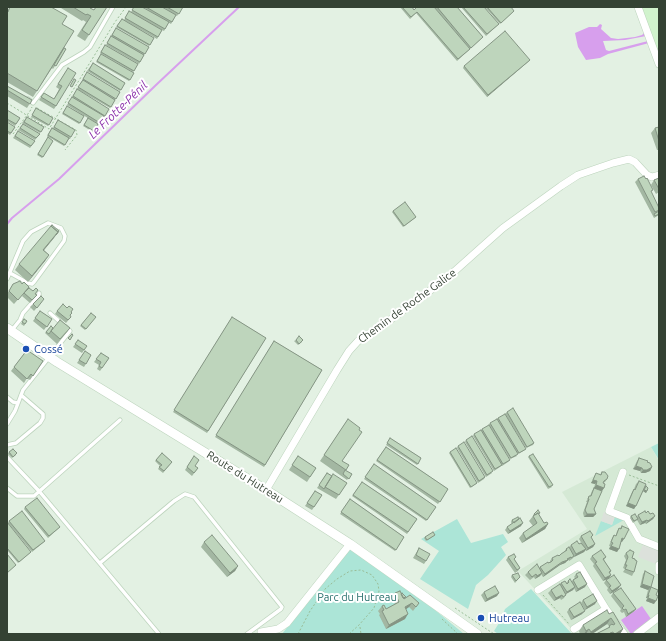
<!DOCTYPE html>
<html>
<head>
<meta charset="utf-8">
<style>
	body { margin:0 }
	#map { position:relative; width:666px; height:641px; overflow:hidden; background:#e3f1e3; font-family:Ubuntu,sans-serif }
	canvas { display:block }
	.frame { position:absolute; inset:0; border:8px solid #344233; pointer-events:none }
</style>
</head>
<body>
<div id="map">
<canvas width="666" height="641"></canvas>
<div class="frame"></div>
</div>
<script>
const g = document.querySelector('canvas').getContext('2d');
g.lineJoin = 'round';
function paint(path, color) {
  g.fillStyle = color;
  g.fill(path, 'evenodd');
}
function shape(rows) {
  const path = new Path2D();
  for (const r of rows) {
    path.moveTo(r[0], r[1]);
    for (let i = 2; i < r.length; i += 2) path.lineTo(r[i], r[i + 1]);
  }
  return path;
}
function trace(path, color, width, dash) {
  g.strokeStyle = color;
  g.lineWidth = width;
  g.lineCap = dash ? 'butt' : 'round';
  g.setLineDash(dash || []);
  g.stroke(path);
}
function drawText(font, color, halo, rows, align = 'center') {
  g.font = font + ' Ubuntu,sans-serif';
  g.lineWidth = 4;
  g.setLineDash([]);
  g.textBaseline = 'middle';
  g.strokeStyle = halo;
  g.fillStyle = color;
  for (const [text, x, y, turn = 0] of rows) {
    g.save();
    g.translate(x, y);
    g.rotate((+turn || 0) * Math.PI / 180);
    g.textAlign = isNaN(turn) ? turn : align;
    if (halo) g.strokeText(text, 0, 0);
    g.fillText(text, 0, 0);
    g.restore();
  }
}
const residential = shape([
	[651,447,659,461,659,634,576,634,518,571,587,529,562,492]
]);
const commercial = shape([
	[640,7,659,7,659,55]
]);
const green = shape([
	[659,443,659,460,651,447],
	[615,517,624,520,595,536,601,521,612,525],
	[457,519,471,543,503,534,508,542,501,547,506,555,488,575,476,585,468,609,420,579,439,551,421,539],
	[349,548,423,600,464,634,282,634],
	[531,589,572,634,498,634,494,631,499,623,505,609]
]);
const parking = shape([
	[604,512,615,516,612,525,601,521],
	[644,542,659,548,659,555,656,564,638,557]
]);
const water = shape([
	[600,24,602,25,601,29,611,38,618,39,635,37,642,35,645,32,646,36,625,40,603,41,606,50,609,51,648,41,649,43,608,54,600,58,586,60,578,47,575,33,589,27,597,27],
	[642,606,651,619,631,634,621,620]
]);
const stream = shape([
	[7,224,12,218,59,179,156,85,239,7]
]);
const path = shape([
	[7,103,49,129,115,22,126,7],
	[37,108,76,130,77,135,65,150],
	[13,134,30,111,32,107],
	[629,475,659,486],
	[543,595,569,624],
	[455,608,494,634],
	[442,619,458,634],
	[360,627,361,634],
	[298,634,310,611,325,589,337,579,350,571,361,570,372,575,378,584,379,591,374,608,359,625,349,634]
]);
const service = shape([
	[28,99,33,103,62,65,84,52,90,47,113,7],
	[7,279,23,241,31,232,48,223,61,228,65,236,64,241,34,282,32,284,28,283,10,273],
	[50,313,61,323],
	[12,330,20,320,23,313,39,295,39,293],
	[7,397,13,402,18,403],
	[7,424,15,411,23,390,70,331,66,327],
	[7,445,16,443,40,423,43,418,43,414,21,395],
	[7,457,39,491,159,634],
	[7,488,17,496,34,496,120,420],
	[100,563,174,501,185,494,194,497,282,607,281,609,247,634]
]);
const minor = shape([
	[638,7,659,64],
	[623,472,609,511,627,518,639,539,659,547],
	[266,490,337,370,349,351,358,341,390,320,447,278,503,228,561,186,578,175,613,163,629,159,635,162,647,175,652,177,659,175],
	[659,565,659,571],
	[538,590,579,565,606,609,624,634],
	[574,629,606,609],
	[261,632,278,629,287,623,350,544],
	[637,634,659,617]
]);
const tertiary = shape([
	[7,328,57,362,266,490,350,544,477,634]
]);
const wall = shape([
	[10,7,51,7,62,24,64,48,66,49,53,69,52,68,33,97,7,82,7,11],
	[62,7,90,7,90,8,94,10,96,7,107,7,85,41,77,36,86,22,83,20,82,21,61,8],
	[134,7,169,22,164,31,131,12],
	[143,7,162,7,176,15,171,24],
	[163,7,183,7,177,16],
	[400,7,412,7,414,10,470,49,457,61,416,13,410,19],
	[434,7,457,7,483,37,470,49],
	[461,7,484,7,499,24,486,36],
	[485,7,511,7,513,12,500,24],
	[129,11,162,30,157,39,124,20],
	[122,19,154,38,149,46,116,27],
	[116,28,149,47,144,55,111,36],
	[111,36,144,55,139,64,106,45],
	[105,45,138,64,133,72,100,53],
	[101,54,134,73,129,81,96,62],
	[529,61,487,97,463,68,464,66],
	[93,63,125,83,120,91,87,71],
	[66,71,56,106,54,109,39,100,44,93,54,99,59,89,56,87],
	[87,72,120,92,110,108,77,89],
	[7,86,32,100,27,108,7,96],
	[77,89,105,116,99,125,67,105],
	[67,106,84,116,79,124,62,114],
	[36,108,53,118,48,126,31,117],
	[7,110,20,118,15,126,7,121],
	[27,117,44,127,40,133,22,123],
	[88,118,98,124,93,132,83,126],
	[58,120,71,137,70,139,69,139,64,146,47,136,51,129,53,128],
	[7,122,15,127,10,135,7,133],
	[23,124,40,134,35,140,18,130],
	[659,127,659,150,657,150,651,133,655,128],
	[18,131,35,141,30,148,13,138],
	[48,137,53,141,42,158,37,155],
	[659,178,659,192,656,194,651,185,654,180],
	[638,179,651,193,659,215,654,218,635,182],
	[393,211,416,217,415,218,403,227,392,212],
	[59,231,44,250,49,255,45,261,28,282,15,270,19,264],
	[13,284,22,284,29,287,14,304,7,297,7,294],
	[24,293,37,295,30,303,22,296],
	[42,302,34,311,30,307,33,304],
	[67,308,73,309,71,312,72,313,70,315,71,317,66,323,55,314,57,311],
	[40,311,52,319,44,330,33,321],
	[91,313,96,317,85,330,80,326],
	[232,317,266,338,207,433,173,412],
	[24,319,27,321,24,326,21,324],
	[51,326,53,328,70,328,57,344,45,333],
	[78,340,87,346,82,353,73,347],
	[296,340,302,342,298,345,294,341],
	[274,341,322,370,264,467,215,437],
	[27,350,43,361,30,380,27,378,24,383,11,371],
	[85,351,91,355,84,367,77,363],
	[101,353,109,358,100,371,97,369,99,365,94,362],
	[507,412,534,443,533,445,526,448,505,414],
	[498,418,525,450,518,454,497,419],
	[348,419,342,461,345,470,352,474,347,480,320,461],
	[490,423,517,456,510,459,489,425],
	[482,429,510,460,508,462,502,466,481,431],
	[474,434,502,465,500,467,494,471,473,436],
	[390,438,421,458,417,465,386,445],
	[466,440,492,473,486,477,465,442],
	[458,446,485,477,484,479,478,483,457,448],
	[386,447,448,489,438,504,376,461],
	[9,452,16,455,12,458,8,454],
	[450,452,477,483,476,484,470,488,449,453],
	[162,453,172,462,163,473,158,469,160,466,155,461],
	[194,456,195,466,198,468,192,476,185,470],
	[298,456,316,468,307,482,289,470],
	[529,456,552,487,548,489,528,457],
	[639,458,647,462,652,467,650,471,645,473,641,473,640,471,633,469,637,461],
	[374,464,436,507,426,521,364,479],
	[602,472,607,479,605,482,603,483,604,488,602,491,594,488,595,484,591,483,596,473,600,475],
	[327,473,332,476,347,483,336,499,317,488],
	[639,481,646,486,647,491,646,493,643,491,634,509,626,506,632,492,634,489,636,484],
	[362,482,417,519,407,534,352,496],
	[594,488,594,509,596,514,593,517,584,517,583,513,587,502,586,502,589,496,590,496,592,491],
	[315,491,322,495,312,510,305,506],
	[350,499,404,537,395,551,340,514],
	[25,507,60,527,48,538,24,509],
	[646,513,655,516,653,519,646,524,645,523,640,525,637,520,633,523,630,518,631,516,637,517,638,515],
	[534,514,539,515,544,523,548,524,545,529,522,543,519,538,523,533,533,526,529,521,533,516,533,515],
	[519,519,521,526,508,534,505,530,507,527,512,524,511,522,512,520],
	[9,521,44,542,32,552,8,523],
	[7,523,31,552,18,563,7,550],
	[622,526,622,542,621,542,617,552,609,549,610,546,609,546,612,538,614,535,616,536,617,531],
	[593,535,591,538,595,544,593,547,586,551,586,550,584,552,574,557,572,559,569,561,569,560,567,561,565,563,560,565,543,577,541,574,540,576,535,579,534,577,530,580,525,575,528,572,539,568,540,567,550,562,550,561,552,558,559,556,564,552,566,549,569,548,571,545,582,544,579,539,581,536],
	[434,536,426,541,424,538,425,537],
	[204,542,238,566,235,571,227,577,201,547],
	[419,548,426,561,424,564,413,558],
	[626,553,632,558,634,572,632,576,623,572,625,569,623,568,626,560,624,556],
	[592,556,606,557,604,560,611,571,610,573,609,578,603,581,593,566,594,564,590,559],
	[508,557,515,560,520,568,518,571,515,573,506,560],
	[645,571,651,587,654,604,646,601,647,598,646,598,648,590,640,587,643,574],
	[576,574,585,587,576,592,574,588,573,590,566,594,564,598,561,600,560,598,554,601,548,593,551,590,560,585,561,583,566,583,568,581,572,581,575,578,574,577],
	[512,575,520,577,515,583,511,577],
	[606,580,618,589,610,594,607,590,608,588,604,583],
	[484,592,497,596,485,602,481,595],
	[395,593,401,594,405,598,419,603,413,611,409,607,406,609,405,619,386,629,379,615,380,614,378,611,382,606,386,609,395,604,392,598],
	[613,593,636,609,633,612,626,617,624,612,622,613,620,611,621,609,611,596],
	[583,600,595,604,585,610,581,603],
	[569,609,582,614,571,620,567,612],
	[609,614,623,629,620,634,596,634,608,628,609,626,607,624,592,634,580,634,579,631,583,625]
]);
const shadedWall = shape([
	[530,60,529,61,487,97,488,95],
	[59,231,54,238,39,256,43,250],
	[49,255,45,261,28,282,32,276],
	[636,466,642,468,640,471,633,469],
	[652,467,650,471,645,473,641,473,643,470],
	[593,480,597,481,595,484,591,483],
	[596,485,604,488,602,491,594,488],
	[644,490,647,491,646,493,643,491],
	[628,503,636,506,634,509,626,506],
	[587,514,596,514,593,517,584,517],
	[655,516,653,519,646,524,648,521],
	[647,520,645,523,640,525,642,522],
	[523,523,521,526,508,534,510,531],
	[548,524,545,529,522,543,526,539],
	[622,538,624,539,622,542,619,541],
	[595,544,593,547,586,551,588,548],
	[611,546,619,549,617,552,609,549],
	[586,549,584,552,574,557,576,554],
	[571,557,565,563,560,565,543,577,545,574],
	[238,566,235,571,227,577,230,573],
	[542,573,540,576,535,579,537,576],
	[611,575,609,578,603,581,605,578],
	[587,584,585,587,576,592,578,589],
	[642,584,651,587,648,590,640,587],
	[621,585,618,589,610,594,612,591],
	[575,587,573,590,564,595,567,592],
	[499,593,497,596,485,602,487,599],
	[562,595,560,598,554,601,556,598],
	[648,595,649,595,647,598,646,598],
	[648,598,656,601,654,604,646,601],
	[597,601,595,604,585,610,587,607],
	[412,603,409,607,402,612,405,607],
	[636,609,633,612,626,617,628,614],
	[585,611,582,614,571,620,574,617],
	[408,614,405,619,386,629,389,625],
	[611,618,607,624,592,634,589,634,591,632],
	[589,629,586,634,584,634,586,631],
	[623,629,620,634,615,634]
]);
const building = shape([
	[10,7,51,7,67,16,62,24,74,31,37,91,7,73,7,11,8,12,10,7],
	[73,7,90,7,90,8,94,10,96,7,107,7,89,35,82,30,91,16,87,14,86,15,73,7],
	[134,7,142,7,169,22,165,29,132,10,134,7],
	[146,7,162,7,176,15,172,22,146,7],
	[167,7,183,7,179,14,167,7],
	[402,7,412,7,414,10,417,7,434,7,470,49,458,59,417,12,411,17,402,7],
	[437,7,457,7,483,37,471,48,437,7],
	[463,7,484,7,499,24,487,34,463,7],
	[487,7,511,7,514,11,501,23,487,7],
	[129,11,162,30,158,37,125,18,129,11],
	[122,19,154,38,150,45,117,26,122,19],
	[116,28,149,47,145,54,112,35,116,28],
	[505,31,530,60,488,95,464,66,505,31],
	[111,36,144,55,140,62,107,43,111,36],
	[105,45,138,64,134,71,101,52,105,45],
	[64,48,66,49,56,66,54,65,64,48],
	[101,54,134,73,130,80,97,61,101,54],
	[93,63,125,83,121,90,89,70,93,63],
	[68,68,76,73,56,106,41,97,44,93,54,99,62,86,58,84,68,68],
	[87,72,120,92,116,99,83,79,87,72],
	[74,79,76,80,72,87,70,86,74,79],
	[83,80,115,100,111,107,78,87,83,80],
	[7,86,32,100,30,104,7,90,7,86],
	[77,89,109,109,105,116,73,96,77,89],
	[72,97,104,116,100,123,68,103,72,97],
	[67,106,84,116,80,123,63,113,67,106],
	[36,108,53,118,49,125,32,115,36,108],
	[7,110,20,118,16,124,7,119,7,110],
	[27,117,44,127,41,132,24,122,27,117],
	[88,118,98,124,94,131,84,125,88,118],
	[58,120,75,130,71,137,54,127,58,120],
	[7,122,15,127,11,133,7,131,7,122],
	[23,124,40,134,36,138,20,128,23,124],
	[659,127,659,141,655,128,659,127],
	[52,128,69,138,65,145,48,135,52,128],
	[18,131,35,141,31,146,15,136,18,131],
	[48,137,53,141,43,157,38,154,48,137],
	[644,176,646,179,647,178,653,190,651,191,659,208,659,210,655,212,638,179,644,176],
	[659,178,659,189,654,180,659,178],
	[405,202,416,217,404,226,393,211,405,202],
	[659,211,659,214,655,216,654,214,659,211],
	[52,225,59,231,56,235,58,232,51,226,52,225],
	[51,226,58,232,43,250,49,255,32,276,19,264,51,226],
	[20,281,22,284,24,282,29,287,18,300,9,291,13,284,20,281],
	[29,288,33,291,36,288,38,290,35,294,37,295,32,300,24,293,29,288],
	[41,296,44,299,37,308,33,304,41,296],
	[63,304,67,308,69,306,73,309,71,312,72,313,70,315,71,317,68,320,57,311,63,304],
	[40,311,52,319,47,327,35,318,40,311],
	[91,313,96,317,86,329,81,325,91,313],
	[232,317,266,338,208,431,174,410,232,317],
	[24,319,27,321,25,324,22,322,24,319],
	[60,320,70,328,60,339,51,331,60,320],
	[51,326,53,328,49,334,46,332,51,326],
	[72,334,73,335,70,340,68,338,72,334],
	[299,336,303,340,299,344,296,340,299,336],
	[78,340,87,346,84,350,75,344,78,340],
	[274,341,322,370,265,465,216,435,274,341],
	[27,350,43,361,33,376,31,374,27,379,14,367,27,350],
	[85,351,91,355,86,364,79,360,85,351],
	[101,353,109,358,102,368,99,366,101,362,96,359,101,353],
	[513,408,534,443,527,447,507,412,513,408],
	[505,414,526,449,519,453,498,418,505,414],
	[348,419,360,428,359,430,362,432,342,461,349,465,346,470,324,455,348,419],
	[497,419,518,454,511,458,490,423,497,419],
	[489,425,510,460,503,464,482,429,489,425],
	[481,430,502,465,495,469,474,434,481,430],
	[472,436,493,471,487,475,466,440,472,436],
	[390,438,421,458,418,464,387,443,390,438],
	[464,442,485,477,479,481,458,446,464,442],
	[386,447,448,489,440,502,377,460,386,447],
	[456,448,477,483,471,487,450,452,456,448],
	[13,449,17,453,13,457,9,452,13,449],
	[162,453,172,462,164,471,159,467,162,465,156,460,162,453],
	[533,454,553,485,549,487,529,456,533,454],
	[194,456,199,460,195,466,198,468,194,473,187,467,194,456],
	[298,456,316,468,310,477,292,465,298,456],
	[639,458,648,461,647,462,650,463,652,467,647,470,643,470,642,468,636,466,639,458],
	[374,464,436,507,427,520,365,477,374,464],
	[345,470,352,474,349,479,343,474,345,470],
	[602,472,605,472,608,476,607,479,604,481,603,483,605,484,604,488,596,485,597,481,593,480,596,473,601,475,602,472],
	[327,473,332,476,324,489,319,485,327,473],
	[333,474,347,483,339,495,325,487,333,474],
	[639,481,646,484,636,506,628,503,634,489,635,490,639,481],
	[362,482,417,519,408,532,353,495,362,482],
	[646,486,648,488,647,491,644,490,646,486],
	[594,488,602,491,594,509,596,514,587,514,585,510,589,499,588,499,589,496,591,496,594,488],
	[315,491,322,495,314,507,307,503,315,491],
	[37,498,60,527,49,536,25,507,37,498],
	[350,499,404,537,396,550,341,512,350,499],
	[538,510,540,513,538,514,538,513,535,515,534,514,538,510],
	[22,511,45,541,33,550,9,521,22,511],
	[645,511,646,513,648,511,650,514,653,513,655,516,648,521,647,520,642,522,638,515,645,511],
	[538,513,544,523,547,522,548,524,526,539,523,533,537,523,533,516,538,513],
	[635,514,638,519,634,521,631,516,635,514],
	[518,517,519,519,514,523,512,520,518,517],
	[520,518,523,523,510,531,507,527,520,518],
	[7,522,31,552,19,562,7,548,7,522],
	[622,526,629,529,624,539,622,538,619,549,611,546,613,543,611,542,614,535,616,536,619,528,621,529,622,526],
	[590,531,593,535,591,537,595,544,588,548,581,536,590,531],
	[433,532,435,535,427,540,425,537,433,532],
	[212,535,238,566,230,573,204,542,212,535],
	[577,541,579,544,581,543,586,549,576,554,571,545,577,541],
	[569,547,574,556,571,558,571,557,567,559,568,560,562,562,545,574,540,567,548,562,548,563,551,562,553,560,552,558,558,555,559,556,561,554,567,550,566,549,569,547],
	[419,548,430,554,426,561,416,555,419,548],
	[601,550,606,557,603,559,611,571,609,572,611,575,605,578,595,563,597,562,592,556,601,550],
	[630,550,634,552,632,558,635,559,635,560,637,561,634,572,625,569,627,565,625,565,628,557,626,553,630,550],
	[7,554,16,565,7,573,7,554],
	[514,554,516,557,514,559,520,568,517,570,508,557,514,554],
	[537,564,542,573,537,576,536,574,532,577,528,572,537,564],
	[645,571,654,576,651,587,658,590,656,595,658,596,656,601,648,598,649,595,648,595,651,587,642,584,645,571],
	[580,572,587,584,578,589,573,580,578,577,576,574,580,572],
	[518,573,520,577,516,581,512,575,518,573],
	[614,575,621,585,612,591,609,587,611,586,606,580,614,575],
	[570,579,575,587,567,592,561,583,565,581,567,584,569,582,568,581,570,579],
	[560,584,566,595,563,597,562,595,556,598,551,590,560,584],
	[495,586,499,593,487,599,484,592,495,586],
	[621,588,636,609,628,614,626,609,624,610,622,608,624,606,613,593,621,588],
	[400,591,404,599,410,595,419,603,416,607,412,603,405,607,408,614,389,625,382,611,384,610,382,606,384,605,386,609,399,602,395,593,400,591],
	[402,593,406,597,403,598,401,594,402,593],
	[593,594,597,601,587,607,583,600,593,594],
	[580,602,585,611,574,617,569,609,580,602],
	[607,610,609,614,613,612,623,629,615,634,614,634,613,632,610,633,610,634,596,634,610,627,609,626,612,624,613,625,615,624,611,618,591,632,589,629,586,631,583,625,607,610]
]);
const markers = [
	[26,349,4,"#1a4fb4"],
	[481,618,4,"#1a4fb4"]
];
const streetNames = [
	["Chemin de Roche Galice",407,306,-36],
	["Route du Hutreau",245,477,32]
];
const transitNames = [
	["Cossé",34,349],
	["Hutreau",489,618]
];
const parkNames = [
	["Parc du Hutreau",357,597]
];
const waterNames = [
	["Le Frotte-Pénil",118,110,-44]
];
paint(residential, '#d5e9d5');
paint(commercial, '#d1f3cd');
paint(green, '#ace5d7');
paint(parking, '#dce1db');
paint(water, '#d79fed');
trace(stream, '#d79fed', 2);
trace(service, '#bdd4bd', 5);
trace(minor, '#bdd4bd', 8);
trace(tertiary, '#bdd4bd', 10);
trace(path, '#99bd97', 1, [2, 2]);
trace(service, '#fff', 3.5);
trace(minor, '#fff', 7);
trace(tertiary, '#fff', 9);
paint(wall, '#a3b7a2');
paint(shadedWall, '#859584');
paint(building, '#bed5bc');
trace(building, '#859584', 1);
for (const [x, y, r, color] of markers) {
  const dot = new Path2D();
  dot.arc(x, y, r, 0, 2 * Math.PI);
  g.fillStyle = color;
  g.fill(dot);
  trace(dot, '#fff', 1.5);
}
drawText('11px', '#344233', '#fff', streetNames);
drawText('11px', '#164399', '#fff', transitNames, 'left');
drawText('11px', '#29716d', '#fff', parkNames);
drawText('italic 12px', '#8a31aa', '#fff', waterNames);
</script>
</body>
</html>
